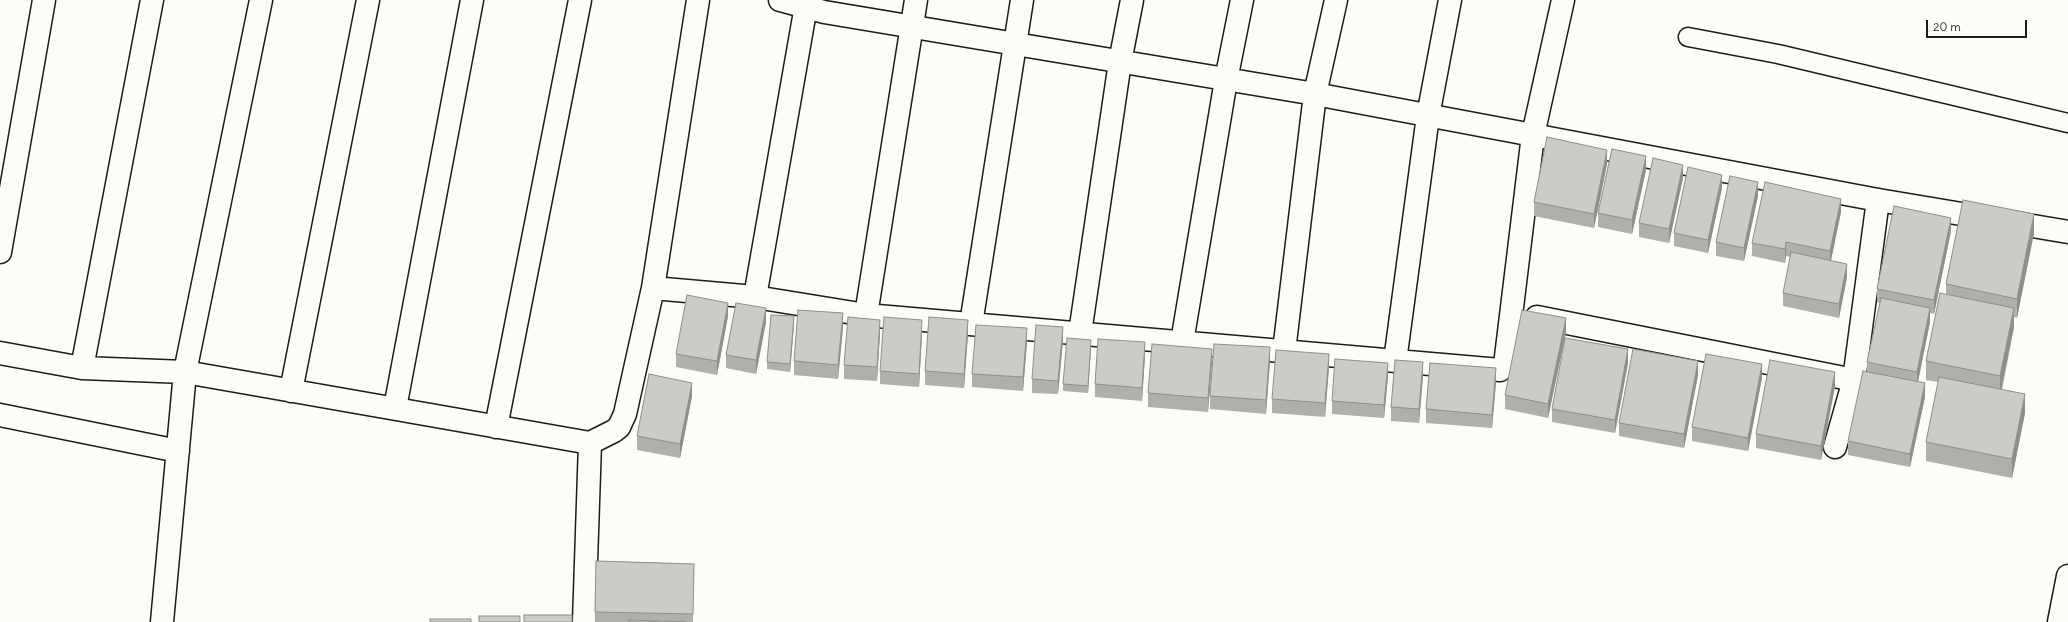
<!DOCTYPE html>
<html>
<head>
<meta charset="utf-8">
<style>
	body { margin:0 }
	#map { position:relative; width:2068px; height:622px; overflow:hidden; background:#fdfcf7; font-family:Delius,sans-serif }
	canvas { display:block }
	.scale { position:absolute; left:1926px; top:20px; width:101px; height:18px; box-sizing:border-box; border:2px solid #1c1c1c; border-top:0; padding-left:5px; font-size:12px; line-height:14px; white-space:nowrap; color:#1c1c1c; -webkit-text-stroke:3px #fdfcf7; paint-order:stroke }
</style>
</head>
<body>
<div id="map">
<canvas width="2068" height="622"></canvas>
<div class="scale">20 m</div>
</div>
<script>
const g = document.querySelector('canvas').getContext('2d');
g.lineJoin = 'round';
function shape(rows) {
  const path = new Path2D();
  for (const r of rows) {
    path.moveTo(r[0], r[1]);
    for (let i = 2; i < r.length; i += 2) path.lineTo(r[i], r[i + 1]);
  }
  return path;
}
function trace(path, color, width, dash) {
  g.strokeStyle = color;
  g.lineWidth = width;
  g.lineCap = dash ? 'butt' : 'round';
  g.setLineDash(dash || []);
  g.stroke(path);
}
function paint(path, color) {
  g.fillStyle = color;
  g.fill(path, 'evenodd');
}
const service = shape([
	[1688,37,1778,54,2068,123]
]);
const minor = shape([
	[780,0,824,12,1315,94,1878,200,2068,232],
	[0,252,44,0],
	[653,288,755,297,866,315,1500,370,1505,365,1533,135,1563,0],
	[755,297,807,0],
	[866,315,916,0],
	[1537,317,1854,380],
	[971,324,1022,0],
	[1080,333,1120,62,1132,0],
	[1182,342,1226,80,1242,0],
	[1284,351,1315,94,1336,0],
	[0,353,82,368,185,372,590,443,614,431,619,427,625,414,653,288,698,0],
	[1395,361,1428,116,1450,0],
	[82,368,152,0],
	[291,391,368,0],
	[395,408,472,0],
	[0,415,178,451],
	[496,427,580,0],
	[1835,447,1854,380,1878,200],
	[162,622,185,372,261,0],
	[584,622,590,443]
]);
const secondary = shape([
	[2059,622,2068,576]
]);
const wall = shape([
	[1607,164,1594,228,1534,216,1534,202],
	[1646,170,1632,234,1598,227,1598,213],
	[1683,178,1669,243,1639,237,1639,223],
	[1722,188,1708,253,1674,246,1674,233],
	[1758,196,1744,261,1716,256,1716,242],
	[1841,212,1831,260,1847,277,1839,318,1783,306,1783,293,1791,257,1786,256,1785,263,1752,256,1752,243],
	[1951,231,1934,314,1930,313,1930,322,1918,382,1925,397,1910,467,1848,455,1848,441,1867,372,1867,362,1880,303,1877,302,1877,289],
	[2034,233,2017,318,2014,317,2014,327,2002,390,2025,413,2012,478,1926,461,1926,442,1938,382,1926,380,1926,361,1946,295,1946,284],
	[728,316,717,375,676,367,676,354],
	[766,322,756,374,726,368,726,355],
	[794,324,790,372,767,369,767,362],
	[843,327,838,379,794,375,794,361],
	[1566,332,1548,418,1505,409,1505,395],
	[880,333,877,381,844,379,844,365],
	[922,334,919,387,880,384,880,371],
	[968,334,964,388,925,385,925,371],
	[1063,341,1058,394,1032,393,1032,379],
	[1027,342,1023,391,972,387,972,374],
	[1091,347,1088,393,1063,391,1063,384],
	[1145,356,1142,401,1095,397,1095,384],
	[1270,361,1266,414,1210,409,1210,396],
	[1212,362,1208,412,1148,407,1148,393],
	[1628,363,1615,433,1552,422,1552,409],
	[1329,367,1325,417,1272,413,1272,399],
	[1698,375,1684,448,1619,436,1619,423],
	[1423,376,1419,423,1391,421,1391,407],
	[1388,377,1384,418,1332,414,1332,401],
	[1762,378,1748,451,1692,441,1692,427],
	[1496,382,1492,428,1426,423,1426,409],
	[1835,386,1821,460,1756,448,1756,434],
	[692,396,680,458,637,450,637,436],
	[596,561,694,564,693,622,595,622]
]);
const shadedWall = shape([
	[1607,150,1607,164,1594,228,1594,214],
	[1646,156,1646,170,1632,234,1632,220],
	[1683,165,1683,178,1669,243,1669,229],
	[1722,175,1722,188,1708,253,1708,240],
	[1758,182,1758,196,1744,261,1744,248],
	[1841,199,1841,212,1830,265,1830,251],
	[2034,214,2034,233,2017,318,2017,299],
	[1951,218,1951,231,1934,314,1934,300],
	[1786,242,1786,256,1785,263,1785,249],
	[1847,264,1847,277,1839,318,1839,304],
	[728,303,728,316,717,375,717,361],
	[766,308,766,322,756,374,756,360],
	[1930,308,1930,322,1917,386,1917,372],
	[2014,308,2014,327,2000,395,2000,376],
	[843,313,843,327,838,379,838,365],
	[794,316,794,324,790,372,790,364],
	[1566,318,1566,332,1548,418,1548,404],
	[880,320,880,333,877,381,877,367],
	[922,320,922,334,919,387,919,374],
	[968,320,968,334,964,388,964,374],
	[1063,327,1063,341,1058,394,1058,381],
	[1027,328,1027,342,1023,391,1023,377],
	[1091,340,1091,347,1088,393,1088,386],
	[1145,342,1145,356,1142,401,1142,388],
	[1270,347,1270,361,1266,414,1266,400],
	[1212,349,1212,362,1208,412,1208,398],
	[1628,349,1628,363,1615,433,1615,420],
	[1329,354,1329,367,1325,417,1325,403],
	[1698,361,1698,375,1684,448,1684,434],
	[1423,362,1423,376,1419,423,1419,409],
	[1388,363,1388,377,1384,418,1384,405],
	[1762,364,1762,378,1748,451,1748,438],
	[1496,368,1496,382,1492,428,1492,415],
	[1835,372,1835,386,1821,460,1821,446],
	[692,383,692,396,680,458,680,444],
	[1925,383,1925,397,1910,467,1910,454],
	[2025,394,2025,413,2012,478,2012,459]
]);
const building = shape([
	[1547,137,1607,150,1594,214,1534,202,1547,137],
	[1612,149,1646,156,1632,220,1598,213,1612,149],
	[1653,158,1683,165,1669,229,1639,223,1653,158],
	[1688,167,1722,175,1708,240,1674,233,1688,167],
	[1730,176,1758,182,1744,248,1716,242,1730,176],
	[1765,182,1841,199,1830,251,1786,242,1785,249,1752,243,1765,182],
	[1963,200,2034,214,2017,299,1946,284,1963,200],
	[1894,206,1951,218,1934,300,1877,289,1894,206],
	[1791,252,1847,264,1839,304,1783,293,1791,252],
	[1940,293,2014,308,2000,376,1926,361,1940,293],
	[687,295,728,303,717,361,676,354,687,295],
	[1881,298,1930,308,1917,372,1867,362,1881,298],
	[736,303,766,308,756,360,726,355,736,303],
	[798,310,843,313,838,365,794,361,798,310],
	[1522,310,1566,318,1548,404,1505,395,1522,310],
	[771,315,794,316,790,364,767,362,771,315],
	[848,317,880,320,877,367,844,365,848,317],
	[884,317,922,320,919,374,880,371,884,317],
	[929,317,968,320,964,374,925,371,929,317],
	[976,325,1027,328,1023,377,972,374,976,325],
	[1036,325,1063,327,1058,381,1032,379,1036,325],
	[1067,338,1091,340,1088,386,1063,384,1067,338],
	[1565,338,1628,349,1615,420,1552,409,1565,338],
	[1098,339,1145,342,1142,388,1095,384,1098,339],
	[1152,344,1212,349,1208,398,1148,393,1152,344],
	[1214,344,1270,347,1266,400,1210,396,1214,344],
	[1633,349,1698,361,1684,434,1619,423,1633,349],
	[1276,350,1329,354,1325,403,1272,399,1276,350],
	[1706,354,1762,364,1748,438,1692,427,1706,354],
	[1335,359,1388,363,1384,405,1332,401,1335,359],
	[1395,360,1423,362,1419,409,1391,407,1395,360],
	[1770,360,1835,372,1821,446,1756,434,1770,360],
	[1430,363,1496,368,1492,415,1426,409,1430,363],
	[1863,371,1925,383,1910,454,1848,441,1863,371],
	[649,374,692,383,680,444,637,436,649,374],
	[1939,377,2025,394,2012,459,1926,442,1939,377],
	[596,561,694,564,693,614,595,612,596,561],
	[524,615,572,615,572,622,524,622,524,615],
	[479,616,520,616,520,622,479,622,479,616],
	[430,619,471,619,471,622,430,622,430,619],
	[629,620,685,622,629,622,629,620]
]);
trace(service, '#1c1c1c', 21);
trace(minor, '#1c1c1c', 25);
trace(secondary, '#1c1c1c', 25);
trace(service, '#fdfcf7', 18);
trace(minor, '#fdfcf7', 22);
trace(secondary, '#fdfcf7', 22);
paint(wall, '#afafac');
paint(shadedWall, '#8f8e8c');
paint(building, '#cccbc8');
trace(building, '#8f8e8c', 1);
</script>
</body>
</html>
